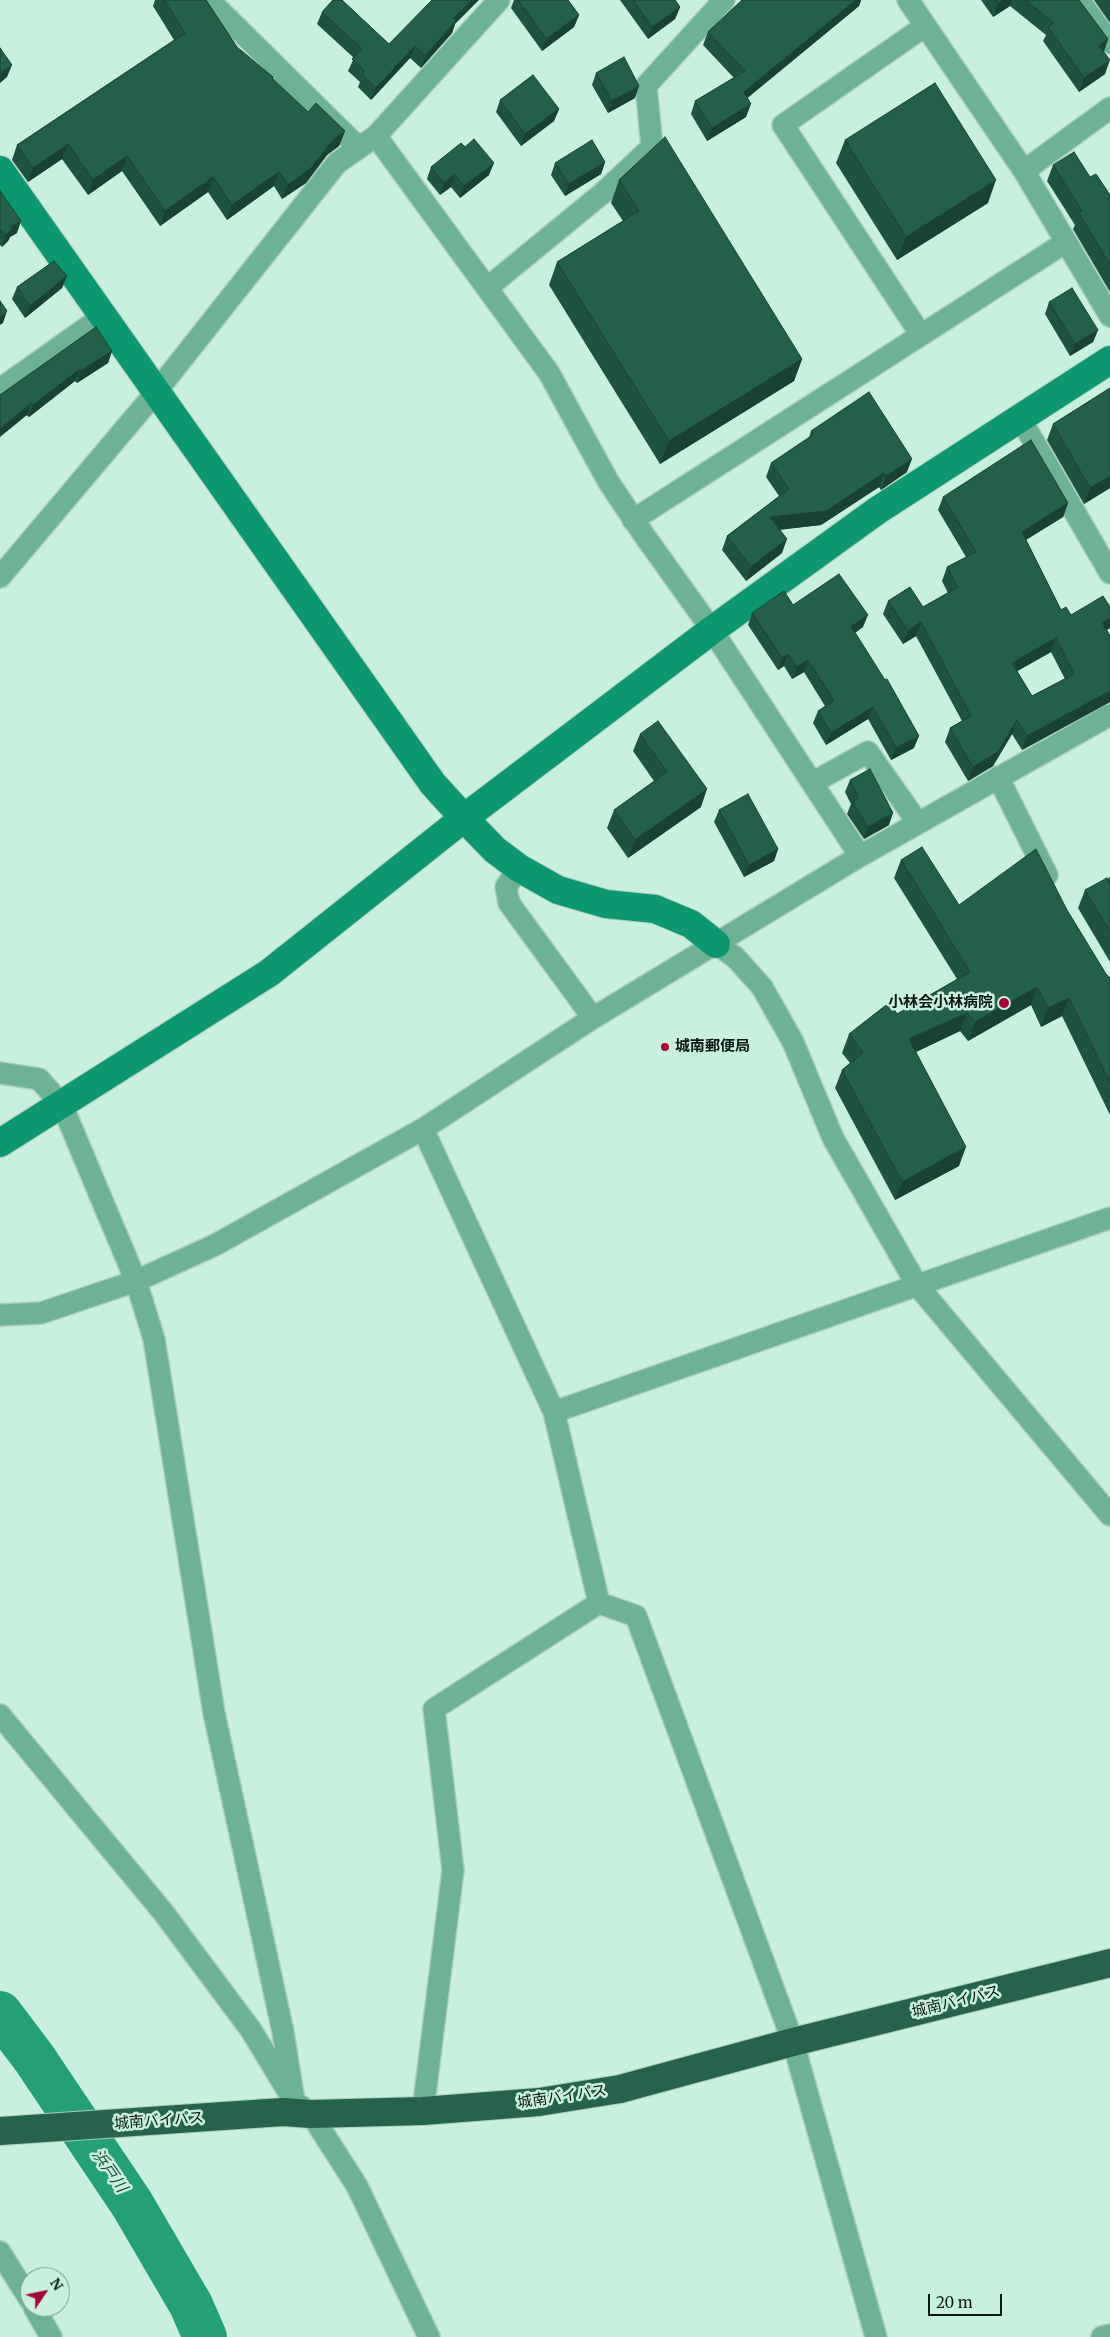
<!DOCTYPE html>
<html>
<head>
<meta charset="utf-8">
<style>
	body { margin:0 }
	#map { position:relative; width:1110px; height:2337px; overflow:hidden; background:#c9f0de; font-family:Merriweather,serif }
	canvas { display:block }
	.north { position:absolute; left:20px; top:2267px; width:50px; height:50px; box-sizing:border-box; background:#c9f0de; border:1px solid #7c9a8c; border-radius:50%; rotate:56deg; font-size:14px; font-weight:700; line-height:20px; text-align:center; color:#091812 }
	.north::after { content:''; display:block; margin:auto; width:18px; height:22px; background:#a40633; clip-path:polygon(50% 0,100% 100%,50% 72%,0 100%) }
	.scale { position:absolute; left:928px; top:2294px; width:74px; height:22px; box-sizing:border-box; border:2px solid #091812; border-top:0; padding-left:6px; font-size:15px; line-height:18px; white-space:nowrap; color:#091812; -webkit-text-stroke:4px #c9f0de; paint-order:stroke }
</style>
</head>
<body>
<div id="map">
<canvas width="1110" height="2337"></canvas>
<div class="north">N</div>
<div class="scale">20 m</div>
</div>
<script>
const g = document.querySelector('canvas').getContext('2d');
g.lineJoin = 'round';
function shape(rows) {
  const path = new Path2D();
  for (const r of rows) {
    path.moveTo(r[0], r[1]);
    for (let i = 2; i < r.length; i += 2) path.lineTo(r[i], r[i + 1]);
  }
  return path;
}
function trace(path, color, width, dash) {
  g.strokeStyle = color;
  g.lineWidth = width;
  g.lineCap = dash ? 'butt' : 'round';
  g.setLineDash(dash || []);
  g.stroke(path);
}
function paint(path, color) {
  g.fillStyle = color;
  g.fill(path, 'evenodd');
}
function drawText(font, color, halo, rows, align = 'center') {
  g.font = font + ' Merriweather,"Noto Sans JP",serif';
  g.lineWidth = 5;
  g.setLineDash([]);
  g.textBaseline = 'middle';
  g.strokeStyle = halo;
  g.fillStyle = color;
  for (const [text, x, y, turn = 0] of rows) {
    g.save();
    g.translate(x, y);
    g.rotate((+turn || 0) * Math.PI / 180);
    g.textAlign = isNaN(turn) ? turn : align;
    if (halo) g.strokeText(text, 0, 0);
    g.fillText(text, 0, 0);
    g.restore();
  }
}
const river = shape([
	[0,2013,34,2058,132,2204,191,2305,205,2337]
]);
const street = shape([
	[209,0,358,147],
	[908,0,1024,171,1110,316],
	[1079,0,1110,43],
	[376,136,549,373,608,481,644,535,712,630,860,856],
	[1024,171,1110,108],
	[487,288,604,192,652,147,646,86,724,0],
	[921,335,783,125,925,26],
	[0,389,103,316],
	[1020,418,1110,573],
	[633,520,1066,242],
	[0,577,156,392,337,163,376,136,499,0],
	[998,777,1047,875],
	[812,783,868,752,918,823],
	[519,868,506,887,509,903,593,1018],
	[716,944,735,957,762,987,793,1042,833,1138,917,1285,1110,1515],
	[0,1073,39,1079,62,1105,136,1281,154,1339,214,1713,283,2032,294,2101],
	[423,1129,554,1412,599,1603],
	[0,1315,41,1313,136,1281,215,1245,423,1129,593,1018,860,856,1110,715],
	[554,1412,1110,1218],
	[599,1603,636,1616,793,2042,876,2337],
	[0,1715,163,1912,251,2030,294,2101,311,2114,357,2186,429,2337],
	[423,2111,453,1870,434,1709,599,1603],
	[0,2252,30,2300],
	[34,2307,51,2337],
	[1102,2337,1110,2335]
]);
const secondary = shape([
	[0,170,433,784,464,818,495,850,519,868,558,890,606,904,655,909,691,924,716,944],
	[0,1143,269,973,464,818,712,630,878,510,1110,360]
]);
const highway = shape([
	[0,2131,283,2112,311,2114,423,2111,539,2102,620,2089,793,2042,1110,1963]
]);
const wall = shape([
	[155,0,206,0,237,47,308,112,345,131,339,146,327,155,306,183,282,199,274,186,227,220,208,192,160,226,122,171,88,195,62,159,28,182,12,160,17,145,174,40,153,6],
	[514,0,568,0,579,15,574,27,542,51,511,8],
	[620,0,675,0,680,7,675,19,648,39],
	[742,0,861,0,859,6,747,98,746,117,707,141,691,114,695,101,734,78,703,45,708,32],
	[981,0,1079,0,1108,39,1104,52,1105,74,1079,92,1043,41,1046,35,1010,6,993,17],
	[1094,0,1110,0,1110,23],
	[322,12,389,44,455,24,452,33,421,68,410,58,371,100,358,87,360,82,348,71,354,58,317,24],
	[596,73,635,98,608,113,592,85],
	[500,100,559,109,554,121,521,146,496,112],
	[845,140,988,203,897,260,836,163],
	[605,162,601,174,565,196,551,175,555,163],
	[1053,165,1090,177,1110,195,1110,292,1073,229,1075,225,1047,181],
	[431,167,489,175,460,198,451,187,440,195,427,179],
	[619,180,802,359,794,381,660,464,549,285,557,262,623,221,611,203],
	[0,191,17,233,10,237,8,241,2,247,0,245],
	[67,276,62,288,25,318,12,299,17,287],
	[1049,302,1098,330,1093,342,1070,356,1045,314],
	[112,351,108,363,77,383,75,381,29,417,0,395],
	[1110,388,1110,488,1084,504,1047,440,1053,424],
	[811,431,907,472,881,490,879,487,821,525,779,530,782,553,746,581,722,550,727,536,779,496,766,477,771,463,809,438],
	[943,497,1068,503,1063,517,1026,540,1061,610,1071,615,1110,628,1107,630,1110,636,1110,702,1022,750,1012,734,993,766,968,781,945,742,950,728,962,721,916,636,903,644,883,614,888,601,923,607,948,593,942,581,947,567,966,557,938,510],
	[1051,652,1065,679,1032,696,1017,671],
	[793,605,863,627,855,633,914,748,891,760,868,719,826,745,813,723,818,711,825,706,804,672,792,679,784,666,778,670,748,625,752,613],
	[640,734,701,807,628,858,607,828,614,810,654,781,633,751],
	[850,780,889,825,864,839,847,814,851,804,845,792],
	[719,810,778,849,774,861,744,877,714,822],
	[901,860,959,905,1067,910,1106,974,1110,978,1110,1115,1062,1016,1041,1027,1031,1005,968,1041,960,1031,916,1052,959,1166,895,1200,835,1088,842,1070,850,1063,842,1053,849,1034,897,1014,957,979,894,878],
	[1109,877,1110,877,1110,962,1078,908,1085,890,1108,880]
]);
const shadedWall = shape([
	[472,0,479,0,455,24,452,33,421,68,425,56,453,18],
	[856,0,861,0,859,6,739,105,744,92],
	[1003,0,1012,0,1010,6,993,17,998,4],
	[680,7,675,19,648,39,652,27],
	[579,15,574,27,542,51,546,39],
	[1108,39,1103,53,1099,46],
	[415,46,410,58,371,100,376,88],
	[1110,60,1105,74,1079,92,1084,78],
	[12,65,7,77,0,83,0,74],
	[639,86,635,98,608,113,612,101],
	[751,104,746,117,707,141,712,128],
	[559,109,554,121,521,146,525,134],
	[345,131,339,146,327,155,306,183,282,199,288,185,333,140],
	[68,144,62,159,28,182,33,168],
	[127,156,122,171,88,195,93,180],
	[605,162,601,174,565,196,569,184],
	[494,163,489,175,460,198,464,186],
	[279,172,274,186,227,220,232,205],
	[455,175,451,187,440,195,444,183],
	[213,177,208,192,160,226,165,211],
	[996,180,988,203,897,260,906,237],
	[21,221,17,233,10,237,8,241,2,247,6,235,11,227],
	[67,276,62,288,25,318,30,306],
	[7,311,3,323,0,325,0,317],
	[1098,330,1093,342,1070,356,1075,344],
	[112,351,108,363,77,383,81,371],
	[802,359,794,381,660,464,669,441],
	[80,369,75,381,29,417,33,405],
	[31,403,27,415,0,437,0,429],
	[912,459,907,472,881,490,886,476],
	[884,473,879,487,821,525,765,531,770,517],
	[1110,476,1110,488,1084,504,1090,488],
	[1068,503,1063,517,1017,545,1022,532],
	[787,539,782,553,746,581,751,567],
	[868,615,863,627,847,638,851,626],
	[1110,618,1110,628,1097,636,1102,622],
	[921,622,916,636,903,644,908,631],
	[1056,638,1051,652,1007,677,1012,663],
	[788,654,784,666,778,670,782,658],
	[808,660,804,672,792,679,797,667],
	[1110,691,1110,702,1022,750,1027,736],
	[873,707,868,719,826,745,831,733],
	[1017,720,1012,734,993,766,968,781,973,767],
	[919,736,914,748,891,760,896,748],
	[707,789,701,807,628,858,635,840],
	[893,813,889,825,864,839,868,827],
	[778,849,774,861,744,877,749,865],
	[1037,987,1031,1005,968,1041,975,1022],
	[1069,998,1062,1016,1041,1027,1048,1008],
	[967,1013,960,1031,903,1058,909,1039],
	[966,1147,959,1166,895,1200,902,1182]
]);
const building = shape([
	[164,0,206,0,237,47,273,77,272,78,308,112,316,103,345,131,333,140,311,168,288,185,279,172,232,205,213,177,165,211,127,156,93,180,68,144,33,168,17,145,185,33,164,0],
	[333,0,342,0,389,44,432,0,472,0,453,18,456,21,425,56,415,46,376,88,362,75,364,70,352,59,362,49,322,12,333,0],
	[518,0,568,0,579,15,546,39,518,0],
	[633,0,675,0,680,7,652,27,633,0],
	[742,0,856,0,744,92,751,104,712,128,695,101,745,71,708,32,742,0],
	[995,0,1003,0,998,4,995,0],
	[1025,0,1079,0,1108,39,1099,46,1110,60,1084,78,1048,27,1054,23,1025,0],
	[0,48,12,65,0,74,0,48],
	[624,57,639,86,612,101,596,73,624,57],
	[533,75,559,109,525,134,500,100,533,75],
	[935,83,996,180,906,237,845,140,935,83],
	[665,137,802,359,669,441,557,262,639,211,619,180,665,137],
	[474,139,494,163,464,186,455,175,444,183,431,167,461,143,465,147,474,139],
	[592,140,605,162,569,184,555,163,592,140],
	[1074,152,1090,177,1096,174,1110,195,1110,265,1079,213,1082,211,1053,165,1074,152],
	[0,191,21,221,11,227,13,229,6,235,2,231,0,232,0,191],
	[54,261,67,276,30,306,17,287,54,261],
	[1072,288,1098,330,1075,344,1049,302,1072,288],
	[0,301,7,311,0,317,0,301],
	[96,327,112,351,81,371,80,369,33,405,31,403,0,429,0,395,96,327],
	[1110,388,1110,476,1090,488,1053,424,1110,388],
	[869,392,912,459,886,476,884,473,826,511,770,517,787,539,751,567,727,536,789,489,771,463,814,434,811,431,869,392],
	[1031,440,1068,503,1022,532,1061,610,1066,607,1071,615,1103,596,1110,607,1110,618,1102,622,1110,636,1110,691,1027,736,1017,720,998,752,973,767,950,728,971,716,921,622,908,631,888,601,910,587,923,607,958,587,947,567,976,552,943,497,1031,440],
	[1056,638,1074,674,1032,696,1012,663,1056,638],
	[839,574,868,615,851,626,885,680,887,679,919,736,896,748,873,707,831,733,818,711,834,701,808,660,797,667,788,654,782,658,752,613,784,591,793,605,839,574],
	[658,721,707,789,635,840,614,810,667,772,640,734,658,721],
	[870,769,893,813,868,827,852,802,859,798,850,780,870,769],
	[748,794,778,849,749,865,719,810,748,794],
	[922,847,959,905,1036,849,1067,910,1106,974,1110,978,1110,1083,1069,998,1048,1008,1037,987,975,1022,967,1013,909,1039,966,1147,902,1182,842,1070,863,1053,849,1034,890,1002,897,1014,970,972,901,860,922,847],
	[1107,878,1110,884,1110,932,1085,890,1107,878]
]);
const markers = [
	[1004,1003,6,"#a40633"],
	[665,1047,5,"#a40633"]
];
const poiNames = [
	["小林会小林病院",993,1003],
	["城南郵便局",675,1047,"left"]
];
const streetNames = [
	["城南バイパス",956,2002,-14],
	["城南バイパス",562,2097,-8],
	["城南バイパス",159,2121,-4]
];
const waterNames = [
	["浜戸川",109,2171,55]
];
trace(river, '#259f78', 44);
trace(street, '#aacdbd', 24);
trace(secondary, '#aacdbd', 30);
trace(highway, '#aacdbd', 30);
trace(street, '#6eb296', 21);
trace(secondary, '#0c9770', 28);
trace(highway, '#27624c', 28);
paint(wall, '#1f5240');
paint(shadedWall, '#194234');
paint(building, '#245f4a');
trace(building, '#194234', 1);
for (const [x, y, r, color] of markers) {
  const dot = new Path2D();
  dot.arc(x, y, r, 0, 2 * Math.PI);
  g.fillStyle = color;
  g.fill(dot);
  trace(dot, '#c9f0de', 2);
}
drawText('bold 15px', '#091812', '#c9f0de', poiNames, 'right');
drawText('15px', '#091812', '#c9f0de', streetNames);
drawText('italic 16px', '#1e4d3c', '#c9f0de', waterNames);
</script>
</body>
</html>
